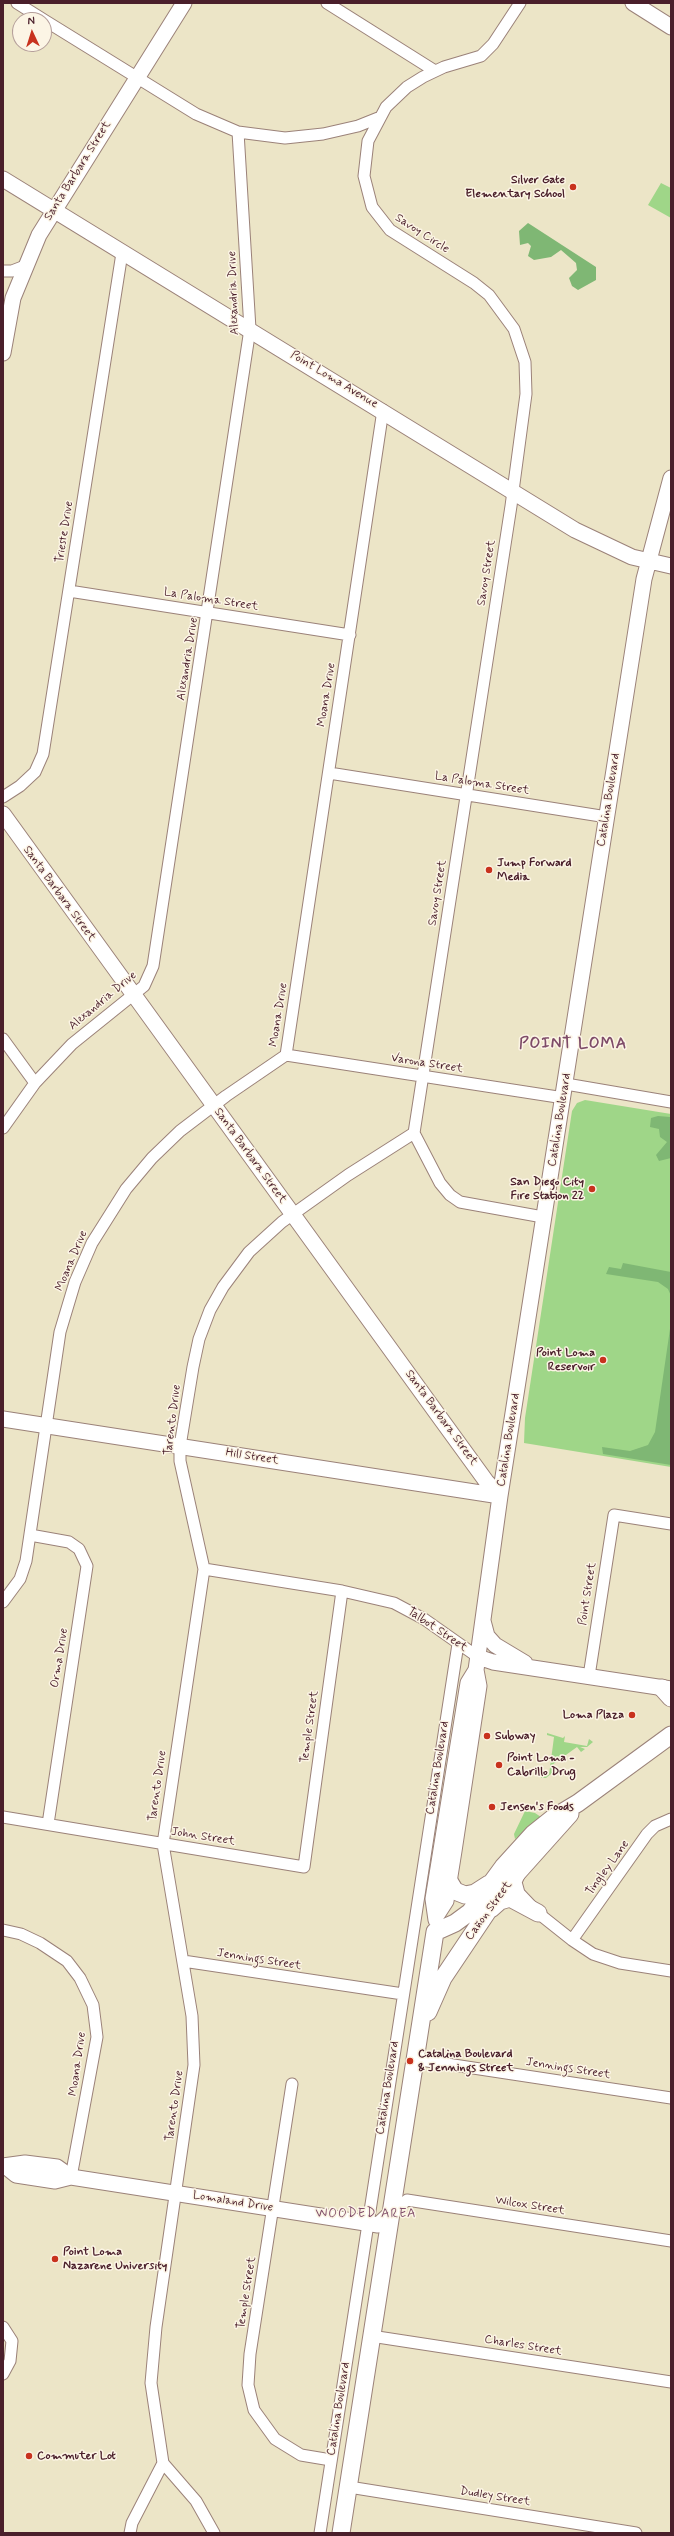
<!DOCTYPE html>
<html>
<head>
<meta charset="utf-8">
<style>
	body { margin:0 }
	#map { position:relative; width:674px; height:2536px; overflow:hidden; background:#ece5c7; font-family:Mynerve,sans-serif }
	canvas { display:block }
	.frame { position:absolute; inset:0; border:4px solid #4a1f2b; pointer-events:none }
	.north { position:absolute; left:12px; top:12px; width:40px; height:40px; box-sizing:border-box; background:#fcf5e5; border:1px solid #b59f9b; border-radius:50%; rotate:356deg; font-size:11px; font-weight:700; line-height:16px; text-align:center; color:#4a1f2b }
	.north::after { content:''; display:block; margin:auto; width:14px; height:18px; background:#c8321e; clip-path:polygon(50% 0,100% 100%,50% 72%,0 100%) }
</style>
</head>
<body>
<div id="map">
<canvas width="674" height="2536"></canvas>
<div class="frame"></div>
<div class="north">N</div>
</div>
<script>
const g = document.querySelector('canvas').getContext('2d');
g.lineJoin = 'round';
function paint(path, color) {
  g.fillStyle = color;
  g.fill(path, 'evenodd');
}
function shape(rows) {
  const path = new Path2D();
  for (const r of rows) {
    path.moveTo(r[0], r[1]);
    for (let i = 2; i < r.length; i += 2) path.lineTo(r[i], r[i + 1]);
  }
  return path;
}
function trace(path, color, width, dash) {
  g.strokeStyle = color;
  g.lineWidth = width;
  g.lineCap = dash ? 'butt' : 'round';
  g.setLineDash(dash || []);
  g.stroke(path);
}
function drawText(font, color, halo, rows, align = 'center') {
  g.font = font + ' Mynerve,sans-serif';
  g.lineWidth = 3;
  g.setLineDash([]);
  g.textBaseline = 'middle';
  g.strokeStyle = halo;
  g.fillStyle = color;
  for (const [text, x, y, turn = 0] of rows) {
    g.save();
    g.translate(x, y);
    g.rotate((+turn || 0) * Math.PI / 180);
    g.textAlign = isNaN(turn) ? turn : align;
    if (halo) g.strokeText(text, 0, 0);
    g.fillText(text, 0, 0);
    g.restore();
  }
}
const green = shape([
	[661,183,671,188,671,218,648,205],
	[585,1100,671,1114,671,1467,524,1443,525,1418,572,1111,577,1103],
	[547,1733,563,1738,565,1736,564,1742,587,1746,589,1739,593,1742,587,1747,580,1747,585,1749,581,1752,577,1747,552,1765,556,1770,546,1778,541,1778,541,1774,549,1775,554,1737,547,1735],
	[525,1811,535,1813,541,1817,515,1839,514,1834]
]);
const forest = shape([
	[528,223,596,267,596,280,578,290,572,286,569,278,577,270,576,263,561,250,551,257,534,260,528,256,531,246,528,243,520,245,519,231],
	[658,1116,670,1117,671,1127,671,1158,659,1161,656,1155,667,1142,660,1137,659,1129,650,1127,651,1118],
	[623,1263,671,1272,671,1296,668,1289,658,1282,606,1274,609,1267,621,1269],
	[671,1322,671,1465,603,1454,602,1447,630,1451,648,1445,655,1432]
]);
const street = shape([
	[17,3,44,20],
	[327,3,435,71],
	[520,3,493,44,481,56,444,67,423,77,407,87,386,107,368,141,364,176,372,207,390,230,474,283,489,295,514,329,525,362,526,394,511,506,414,1133,440,1183,450,1195,460,1202,543,1217],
	[44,20,196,114,238,132,285,138,323,134,358,126,378,118],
	[3,271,12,271,25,266],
	[69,591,350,635],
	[329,773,607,817],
	[3,797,20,786,35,772,43,754,122,253],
	[3,1039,35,1083],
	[286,1055,564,1098],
	[566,1084,671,1102],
	[3,1128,35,1083,72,1044,144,986,153,966,250,329,238,132],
	[30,1535,69,1542,79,1549,87,1566,48,1824],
	[204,1569,342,1591,394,1603,424,1619,478,1657],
	[3,1602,20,1579,26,1561,60,1332,75,1282,92,1243,126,1189,152,1158,180,1131,226,1096,286,1055,383,410],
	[589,1676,614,1515,671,1524],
	[3,1817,304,1867,342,1591],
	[520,1873,516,1882,519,1893,538,1913,572,1940,593,1954,620,1963,671,1971],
	[3,1930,21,1934,40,1943,67,1961,80,1978,93,2005,97,2037,71,2177],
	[572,1940,647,1834,655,1826,671,1819],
	[183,1961,403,1994],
	[414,2059,671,2098],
	[292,2084,250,2354,248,2385,254,2410,275,2439,301,2455,331,2460],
	[390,2214,407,2200,671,2241],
	[3,2327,12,2341,10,2361,3,2374],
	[371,2336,671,2382],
	[163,2463,196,2501,214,2533],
	[349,2487,636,2533],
	[130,2533,132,2523,163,2463,151,2383,156,2327,194,2065,192,2016,163,1844,204,1569,180,1461,180,1446,193,1367,199,1339,210,1310,223,1287,249,1252,282,1222,348,1175,414,1133],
	[320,2533,458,1644]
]);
const secondary = shape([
	[633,3,671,27],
	[3,179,575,530,632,557,671,566],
	[3,353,13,298,39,235,184,3],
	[3,814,438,1415,486,1481,500,1496],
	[3,1419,500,1496],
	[483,1621,487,1636,495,1645,525,1663],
	[478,1657,493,1662,671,1689],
	[437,1915,446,1901,454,1851,479,1686,476,1670,500,1496,644,579,671,478],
	[436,1920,433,1899,440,1856,468,1683,476,1670],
	[3,2166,25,2163,57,2167,71,2177],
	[5,2166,16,2175,55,2181,71,2177,378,2225,390,2214]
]);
const primary = shape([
	[662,1688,671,1698],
	[449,1881,455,1891,465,1895,475,1893,489,1884],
	[491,1909,500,1901,510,1898,538,1913],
	[428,2012,443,1978,502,1890,570,1814],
	[341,2533,435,1932,455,1923,470,1912,503,1867,533,1834,553,1818,578,1803,671,1735]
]);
const markers = [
	[573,187,4,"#c8321e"],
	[489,870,4,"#c8321e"],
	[592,1189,4,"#c8321e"],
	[603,1360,4,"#c8321e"],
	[632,1715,4,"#c8321e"],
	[487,1736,4,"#c8321e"],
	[499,1765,4,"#c8321e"],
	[492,1807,4,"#c8321e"],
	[410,2061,4,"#c8321e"],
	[55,2259,4,"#c8321e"],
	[29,2456,4,"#c8321e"]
];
const streetNames = [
	["Santa Barbara Street",78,171,-58],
	["Savoy Circle",422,234,33],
	["Alexandria Drive",234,293,-92],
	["Point Loma Avenue",334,380,31],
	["Trieste Drive",65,532,-81],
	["Savoy Street",487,573,-81],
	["La Paloma Street",211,600,9],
	["Alexandria Drive",188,659,-81],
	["Moana Drive",327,695,-81],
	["La Paloma Street",482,784,9],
	["Catalina Boulevard",609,800,-81],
	["Savoy Street",438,893,-81],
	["Santa Barbara Street",59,894,54],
	["Alexandria Drive",103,1001,-40],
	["Moana Drive",279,1015,-81],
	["Varona Street",427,1064,9],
	["Catalina Boulevard",560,1120,-81],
	["Santa Barbara Street",250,1156,54],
	["Moana Drive",72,1261,-67],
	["Santa Barbara Street",441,1418,54],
	["Tarento Drive",173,1420,-83],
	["Catalina Boulevard",509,1440,-81],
	["Hill Street",252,1457,9],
	["Point Street",588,1594,-81],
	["Talbot Street",437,1630,34],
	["Orma Drive",60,1658,-81],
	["Temple Street",310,1727,-82],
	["Catalina Boulevard",438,1768,-81],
	["Tarento Drive",158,1786,-82],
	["John Street",203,1837,9],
	["Tingley Lane",608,1868,-54],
	["Cañon Street",489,1911,-54],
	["Jennings Street",259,1960,9],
	["Moana Drive",78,2064,-82],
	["Jennings Street",568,2069,9],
	["Catalina Boulevard",388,2088,-81],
	["Tarento Drive",175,2106,-82],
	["Lomaland Drive",233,2202,9],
	["Wilcox Street",530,2206,9],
	["Temple Street",247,2293,-81],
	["Charles Street",523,2346,9],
	["Catalina Boulevard",339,2409,-81],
	["Dudley Street",495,2497,9]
];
const poiNames = [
	["Silver Gate",565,180,"right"],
	["Elementary School",565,194,"right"],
	["Jump Forward",497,863],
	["Media",497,877],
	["San Diego City",584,1182,"right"],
	["Fire Station 22",584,1196,"right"],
	["Point Loma",595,1353,"right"],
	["Reservoir",595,1367,"right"],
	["Loma Plaza",624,1715,"right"],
	["Subway",495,1736],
	["Point Loma -",507,1758],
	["Cabrillo Drug",507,1772],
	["Jensen's Foods",500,1807],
	["Catalina Boulevard",418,2054],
	["& Jennings Street",418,2068],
	["Point Loma",63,2252],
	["Nazarene University",63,2266],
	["Commuter Lot",37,2456]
];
const neighbourhoodNames = [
	["WOODED AREA",366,2214]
];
const districtNames = [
	["POINT LOMA",573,1045]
];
paint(green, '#9fd688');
paint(forest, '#7fb774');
trace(street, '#9b8279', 13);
trace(secondary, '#9b8279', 17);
trace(primary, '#9b8279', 19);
trace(street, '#fff', 11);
trace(secondary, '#fff', 15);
trace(primary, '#fff', 17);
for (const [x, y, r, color] of markers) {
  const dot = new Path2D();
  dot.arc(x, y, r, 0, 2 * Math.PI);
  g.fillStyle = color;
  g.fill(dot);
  trace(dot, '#fcf5e5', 1.5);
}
drawText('12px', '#4a1f2b', '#fcf5e5', streetNames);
drawText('bold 12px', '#4a1f2b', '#fcf5e5', poiNames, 'left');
g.letterSpacing = '1px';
drawText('13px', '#7e4b68', '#fcf5e5', neighbourhoodNames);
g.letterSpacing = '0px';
g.letterSpacing = '1px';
drawText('bold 16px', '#7e4b68', '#fcf5e5', districtNames);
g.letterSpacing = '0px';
</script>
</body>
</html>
